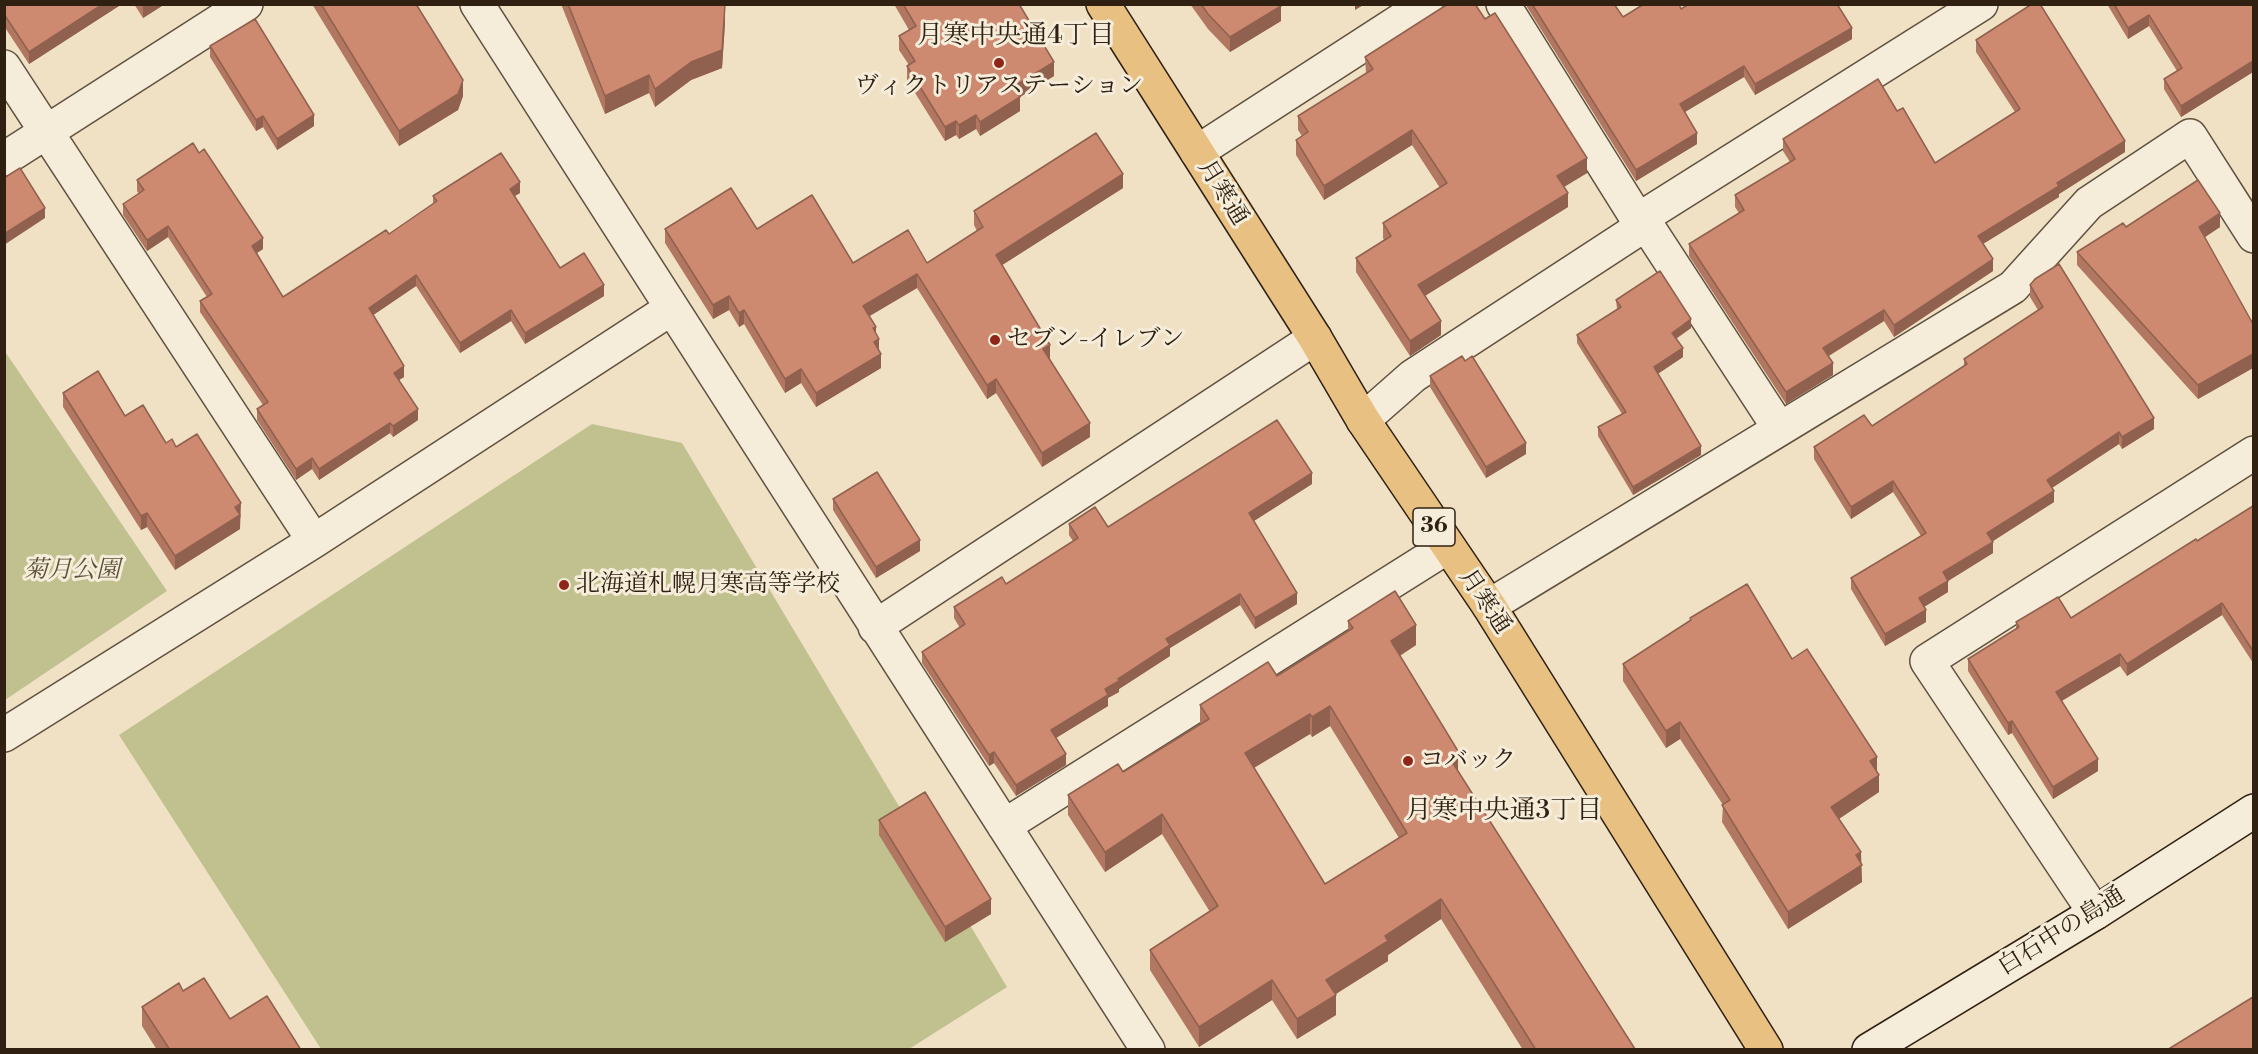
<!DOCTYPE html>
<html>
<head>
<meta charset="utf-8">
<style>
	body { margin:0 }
	#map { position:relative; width:2258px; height:1054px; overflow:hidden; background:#f0e1c5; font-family:"Libre Bodoni",serif }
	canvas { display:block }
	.frame { position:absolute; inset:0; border:6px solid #2f2012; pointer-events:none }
</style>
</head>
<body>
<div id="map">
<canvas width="2258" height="1054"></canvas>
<div class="frame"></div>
</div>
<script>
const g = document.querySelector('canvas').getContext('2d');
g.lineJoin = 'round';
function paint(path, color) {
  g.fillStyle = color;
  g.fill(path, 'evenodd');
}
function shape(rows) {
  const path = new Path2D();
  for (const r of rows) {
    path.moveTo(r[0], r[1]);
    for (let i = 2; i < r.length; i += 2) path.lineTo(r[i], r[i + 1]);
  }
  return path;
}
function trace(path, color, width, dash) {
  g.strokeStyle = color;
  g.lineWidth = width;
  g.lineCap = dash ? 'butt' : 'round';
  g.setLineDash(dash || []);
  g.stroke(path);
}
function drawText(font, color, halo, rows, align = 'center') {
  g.font = font + ' "Libre Bodoni","Noto Serif JP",serif';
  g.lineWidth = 6;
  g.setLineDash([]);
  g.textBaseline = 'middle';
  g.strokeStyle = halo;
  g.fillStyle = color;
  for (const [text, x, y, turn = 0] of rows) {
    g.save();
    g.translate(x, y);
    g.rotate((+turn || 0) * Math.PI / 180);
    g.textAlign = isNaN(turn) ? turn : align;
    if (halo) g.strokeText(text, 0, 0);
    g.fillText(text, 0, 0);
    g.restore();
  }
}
const green = shape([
	[4,350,167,591,5,700,4,700],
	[592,424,682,443,1007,987,909,1049,321,1049,119,735]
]);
const street = shape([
	[477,4,1148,1050],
	[1503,4,1638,220,1646,224,1779,428],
	[4,67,314,541],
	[1197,152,1426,4],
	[4,159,246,4],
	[1638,220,1981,4],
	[1363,420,1413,376,1646,224],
	[1489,606,2013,287,2089,203,2190,136,2254,236],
	[875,627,1315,338],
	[4,735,314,541,672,308],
	[1004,826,1447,547],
	[2095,913,1927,661,2254,453]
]);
const secondary = shape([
	[1869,1050,2095,913,2254,811]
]);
const highway = shape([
	[1103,4,1315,338,1363,420,1489,606,1766,1050]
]);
const wall = shape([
	[4,4,122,4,29,64,4,26],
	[134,4,165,4,143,18],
	[312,4,416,4,463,96,458,110,399,146],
	[561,4,725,4,725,23,722,68,691,80,655,107,649,93,605,114],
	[894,4,1019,4,1054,76,1020,97,1020,111,980,136,976,129,959,139,956,135,945,141,907,80,907,66,909,65,899,50,899,36,909,30],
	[1190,4,1280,4,1281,21,1230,52,1208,29],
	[1527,4,1614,4,1623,17,1681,9,1852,39,1755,95,1744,77,1684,112,1697,144,1636,181,1527,7],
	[2107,4,2253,4,2253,72,2181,117,2164,89,2164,79,2177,71,2149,26,2128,39],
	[1976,40,2125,152,2059,194,2059,197,1983,244,1993,271,1894,337,1884,321,1829,356,1833,375,1786,404,1689,256,1689,244,1739,213,1735,207,1735,195,1790,162,1783,151,1783,139,1897,111,1935,163,2015,112,1976,52],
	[210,46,314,126,277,150,263,127,256,131,210,57],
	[1365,57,1587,173,1564,187,1568,207,1425,296,1441,335,1410,356,1356,272,1356,258,1384,240,1383,238,1383,223,1440,188,1412,145,1324,200,1296,155,1296,140,1302,136,1298,130,1298,116,1366,73],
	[137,180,263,249,257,253,283,297,389,234,433,204,433,196,520,193,514,196,560,268,604,296,525,344,511,321,460,353,416,286,373,315,404,377,399,380,418,420,393,437,390,433,319,480,312,469,296,480,257,420,257,409,263,405,200,312,200,301,207,297,168,237,147,251,123,215,123,204,139,194,137,191],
	[1123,188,1002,265,1090,437,1042,467,996,393,987,399,917,288,869,316,876,334,881,368,816,407,801,383,785,393,744,324,739,327,729,310,713,319,665,243,665,229,757,229,853,263,927,263,977,231,974,225,974,211],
	[2126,227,2220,227,2205,237,2253,324,2253,368,2198,399,2077,265,2077,252],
	[2030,285,2154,429,2122,449,2119,444,2052,488,2054,502,1992,541,1993,553,1948,581,1948,592,1924,607,1926,622,1885,646,1851,589,1851,578,1921,536,1893,492,1851,519,1814,459,1814,447,1872,426,1964,366,1964,359,2038,310,2030,297],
	[1616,300,1691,328,1676,339,1683,357,1658,374,1701,455,1633,495,1598,436,1598,427,1622,414,1577,343,1577,335,1617,309],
	[1430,376,1526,454,1486,478,1430,387],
	[63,393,125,416,166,443,176,447,241,517,240,518,240,529,175,570,147,527,141,530,63,407],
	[1312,484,1254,521,1297,604,1255,629,1240,605,1170,648,1170,656,1119,689,1119,692,1108,698,1108,706,1056,738,1066,765,1016,796,994,763,989,766,922,663,922,652,960,628,954,618,954,607,1006,584,1073,541,1069,535,1069,524,1108,527],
	[833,499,920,551,876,578,833,510],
	[2253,506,2253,663,2222,615,2127,676,2120,666,2062,701,2098,771,2053,799,2012,733,2008,735,1968,671,1968,659,2016,629,2016,622,2071,618],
	[1690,618,1792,659,1877,772,1879,792,1839,819,1861,864,1862,882,1788,929,1722,822,1723,805,1680,739,1666,748,1623,681,1623,664,1690,621],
	[1348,621,1416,645,1400,656,1458,771,1635,1050,1523,1050,1441,919,1388,955,1388,961,1336,994,1336,1015,1297,1039,1272,1000,1199,1047,1150,970,1150,950,1210,912,1162,834,1105,872,1068,815,1068,795,1123,772,1200,724,1200,705,1277,676,1348,631],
	[1330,726,1399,838,1325,884,1254,768,1310,734,1312,737],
	[879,820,991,914,945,942,879,835],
	[183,991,230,1019,301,1050,157,1050,142,1026,142,1007]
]);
const shadedWall = shape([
	[103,4,122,4,29,64,29,52],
	[145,4,165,4,143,18,143,6],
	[1355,4,1365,4,1355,10],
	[725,5,725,23,722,68,691,80,655,107,655,89],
	[1281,6,1281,21,1230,52,1230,37],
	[2149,15,2149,26,2128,39,2128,28],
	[1852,28,1852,39,1755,95,1755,84],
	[2253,61,2253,72,2181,117,2181,106],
	[1054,62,1054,76,1020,97,1020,111,980,136,980,122,1013,87],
	[1744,66,1744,77,1680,115,1680,104],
	[649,75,649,93,605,114,605,96],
	[463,80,463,96,458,110,399,146,399,131],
	[314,115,314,126,277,150,277,139],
	[976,115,976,129,959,139,959,125],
	[263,116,263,127,256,131,256,120],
	[956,121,956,135,945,141,945,127],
	[1412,130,1412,145,1324,200,1324,186],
	[1697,133,1697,144,1636,181,1636,170],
	[2125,141,2125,152,2059,194,2059,197,1978,247,1978,236,2057,183],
	[1587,158,1587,173,1557,191,1557,176],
	[1123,174,1123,188,996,269,996,255],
	[520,182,520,193,510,199,510,189],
	[1568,193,1568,207,1418,300,1418,285],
	[45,208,45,218,4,245,4,234],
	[2220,213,2220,227,2199,241,2199,227],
	[168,226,168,237,147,251,147,240],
	[263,238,263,249,252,256,252,246],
	[1993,259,1993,271,1894,337,1894,325],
	[917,274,917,288,863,320,863,306],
	[416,275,416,286,369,318,369,308],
	[604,285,604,296,525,344,525,333],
	[729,296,729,310,713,319,713,305],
	[511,310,511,321,460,353,460,343],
	[744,310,744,324,739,327,739,313],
	[1884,310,1884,321,1823,359,1823,348],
	[1691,319,1691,328,1672,341,1672,333],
	[1441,321,1441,335,1410,356,1410,341],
	[876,327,876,341,879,339,879,353,874,356,873,328],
	[1050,345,1050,359,1043,363,1043,349],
	[1683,348,1683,357,1654,376,1654,367],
	[881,354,881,368,816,407,816,393],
	[2253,354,2253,368,2198,399,2198,385],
	[1833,363,1833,375,1786,404,1786,392],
	[404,366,404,377,394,383,394,373],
	[801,369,801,383,785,393,785,379],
	[996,379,996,393,987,399,987,385],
	[418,409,418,420,393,437,393,426],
	[2154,418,2154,429,2122,449,2122,437],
	[390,423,390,433,319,480,319,469],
	[1090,423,1090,437,1042,467,1042,453],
	[2119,432,2119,444,2047,491,2047,480],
	[1526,443,1526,454,1486,478,1486,467],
	[1701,446,1701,455,1633,495,1633,487],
	[312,458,312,469,296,480,296,469],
	[1312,473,1312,484,1249,524,1249,513],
	[1893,481,1893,492,1851,519,1851,507],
	[2054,491,2054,502,1987,545,1987,533],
	[241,503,240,529,175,570,175,556],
	[147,513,147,527,141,530,141,516],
	[920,540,920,551,876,578,876,567],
	[1993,542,1993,553,1948,581,1948,592,1919,610,1919,598,1943,572],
	[1297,593,1297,604,1255,629,1255,618],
	[1240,594,1240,605,1170,648,1170,656,1119,689,1119,692,1108,698,1108,706,1051,741,1051,730,1105,689,1166,639],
	[2222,603,2222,615,2127,676,2127,664],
	[1926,610,1926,622,1885,646,1885,634],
	[1416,625,1416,645,1391,661,1391,641],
	[2120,654,2120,666,2056,704,2056,692],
	[1330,706,1330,726,1312,737,1312,717],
	[1310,714,1310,734,1245,773,1245,753],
	[2012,721,2012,733,2008,735,2008,723],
	[1680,722,1680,739,1666,748,1666,731],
	[1458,751,1458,771,1449,757],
	[994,752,994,763,989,766,989,755],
	[1066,754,1066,765,1016,796,1016,785],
	[1877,757,1877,774,1870,761],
	[2098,759,2098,771,2053,799,2053,787],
	[1879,775,1879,792,1831,824,1831,807],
	[1162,814,1162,834,1105,872,1105,852],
	[1861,852,1862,882,1788,929,1788,912,1856,855],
	[991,899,991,914,945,942,945,927],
	[1441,899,1441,919,1388,955,1388,961,1326,1000,1326,980,1385,936],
	[1272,980,1272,1000,1199,1047,1199,1027],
	[1336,995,1336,1015,1297,1039,1297,1019]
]);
const building = shape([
	[4,4,103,4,29,52,4,14,4,4],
	[321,4,416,4,463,80,458,94,399,131,321,4],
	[568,4,725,4,722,50,691,62,655,89,649,75,605,96,568,4],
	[903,4,1019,4,1054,62,1013,87,1020,97,980,122,976,115,959,125,956,121,945,127,907,66,915,61,899,36,916,26,903,4],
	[1201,4,1280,4,1281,6,1230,37,1208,14,1201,4],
	[1448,4,1475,4,1485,19,1495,13,1587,158,1557,176,1568,193,1418,285,1441,321,1410,341,1356,258,1391,236,1383,223,1447,183,1412,130,1324,186,1296,140,1308,132,1298,116,1373,69,1365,57,1448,4],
	[1532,4,1614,4,1623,17,1644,4,1679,4,1681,9,1689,4,1837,4,1852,28,1755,84,1744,66,1680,104,1697,133,1636,170,1532,4],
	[2032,4,2040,4,2125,141,2057,183,2059,186,1978,236,1993,259,1894,325,1884,310,1823,348,1833,363,1786,392,1689,244,1744,210,1735,195,1795,159,1783,139,1878,79,1897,111,1903,108,1935,163,2020,109,1976,40,2032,4],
	[2114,4,2253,4,2253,61,2181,106,2164,79,2182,68,2149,15,2128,28,2114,4],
	[255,19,314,115,277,139,263,116,256,120,210,46,255,19],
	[1096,133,1123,174,996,255,1050,345,1043,349,1090,423,1042,453,996,379,987,385,917,274,863,306,876,327,873,328,879,339,874,342,881,354,816,393,801,369,785,379,744,310,739,313,729,296,713,305,665,229,731,188,757,229,812,195,853,263,908,230,927,263,983,227,974,211,1096,133],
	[193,143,199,153,204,149,263,238,252,246,283,297,386,230,389,234,437,201,433,196,501,153,520,182,510,189,560,268,584,253,604,285,525,333,511,310,460,343,416,275,369,308,404,366,394,373,418,409,393,426,390,423,319,469,312,458,296,469,257,409,268,402,200,301,212,294,168,226,147,240,123,204,144,190,137,180,193,143],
	[20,168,45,208,4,234,4,178,20,168],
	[2198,180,2220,213,2199,227,2253,324,2253,354,2198,385,2077,252,2123,223,2126,227,2198,180],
	[2059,264,2154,418,2122,437,2119,432,2047,480,2054,491,1987,533,1993,542,1943,572,1948,581,1919,598,1926,610,1885,634,1851,578,1926,533,1893,481,1851,507,1814,447,1864,415,1872,426,1967,364,1964,359,2043,307,2030,285,2035,279,2059,264],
	[1660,271,1691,319,1672,333,1683,348,1654,367,1701,446,1633,487,1598,427,1626,412,1577,335,1621,307,1616,300,1660,271],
	[1462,356,1465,361,1472,356,1526,443,1486,467,1430,376,1462,356],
	[98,371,125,416,143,405,166,443,172,439,176,447,197,434,241,503,235,507,240,515,175,556,147,513,141,516,63,393,98,371],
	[1277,420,1312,473,1249,513,1297,593,1255,618,1240,594,1166,639,1170,645,1118,679,1119,681,1105,689,1108,695,1051,730,1066,754,1016,785,994,752,989,755,922,652,965,624,954,607,1002,577,1006,584,1078,538,1069,524,1095,507,1108,527,1277,420],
	[877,472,920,540,876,567,833,499,877,472],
	[2253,506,2253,651,2222,603,2127,664,2120,654,2056,692,2098,759,2053,787,2012,721,2008,723,1968,659,2019,627,2016,622,2058,597,2071,618,2196,539,2197,541,2253,506],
	[1747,584,1792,659,1807,649,1877,757,1870,761,1879,775,1831,807,1861,852,1856,855,1862,865,1788,912,1722,805,1730,800,1680,722,1666,731,1623,664,1691,620,1690,618,1747,584],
	[1395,591,1416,625,1391,641,1458,751,1449,757,1635,1049,1634,1050,1536,1050,1441,899,1385,936,1388,941,1326,980,1336,995,1297,1019,1272,980,1199,1027,1150,950,1218,906,1162,814,1105,852,1068,795,1118,764,1123,772,1209,719,1200,705,1268,662,1277,676,1353,628,1348,621,1395,591],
	[1330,706,1407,833,1325,884,1245,753,1310,714,1312,717,1330,706],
	[925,792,991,899,945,927,879,820,925,792],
	[204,978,230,1019,267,996,301,1050,170,1050,142,1007,179,983,183,991,204,978],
	[2253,997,2253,1050,2167,1050,2253,997]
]);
const markers = [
	[999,63,6,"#8f2418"],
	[995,340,6,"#8f2418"],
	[564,585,6,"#8f2418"],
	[1408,761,6,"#8f2418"]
];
const shields = [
	[1434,527,42]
];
const shieldNames = [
	["36",1434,527]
];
const poiNames = [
	["ヴィクトリアステーション",999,87,"center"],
	["セブン-イレブン",1007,340],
	["北海道札幌月寒高等学校",576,585],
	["コバック",1420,761]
];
const streetNames = [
	["月寒通",1222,193,58],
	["月寒通",1484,602,56],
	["白石中の島通",2062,932,-32]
];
const parkNames = [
	["菊月公園",72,571]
];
const neighbourhoodNames = [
	["月寒中央通4丁目",1016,37],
	["月寒中央通3丁目",1504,812]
];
paint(green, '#c1c190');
trace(street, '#5f503f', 36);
trace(secondary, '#2f2012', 36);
trace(highway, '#2f2012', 36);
trace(street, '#f5ecd9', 33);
trace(secondary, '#f5ecd9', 33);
trace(highway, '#e8c082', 33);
paint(wall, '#b17760');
paint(shadedWall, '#90614e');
paint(building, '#ce8a70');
trace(building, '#90614e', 1.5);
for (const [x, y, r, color] of markers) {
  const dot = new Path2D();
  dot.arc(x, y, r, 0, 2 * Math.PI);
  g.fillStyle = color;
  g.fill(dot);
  trace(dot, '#f5ecd9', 2);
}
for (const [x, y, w] of shields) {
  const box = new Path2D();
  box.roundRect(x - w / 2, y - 19, w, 38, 4.5);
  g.fillStyle = '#f5ecd9';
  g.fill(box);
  trace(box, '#2f2012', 1.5);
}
drawText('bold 22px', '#2f2012', null, shieldNames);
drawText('24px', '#2f2012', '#f5ecd9', poiNames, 'left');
drawText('24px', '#2f2012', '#f5ecd9', streetNames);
drawText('italic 24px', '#5b5038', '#f5ecd9', parkNames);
drawText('26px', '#2f2012', '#f5ecd9', neighbourhoodNames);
</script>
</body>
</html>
